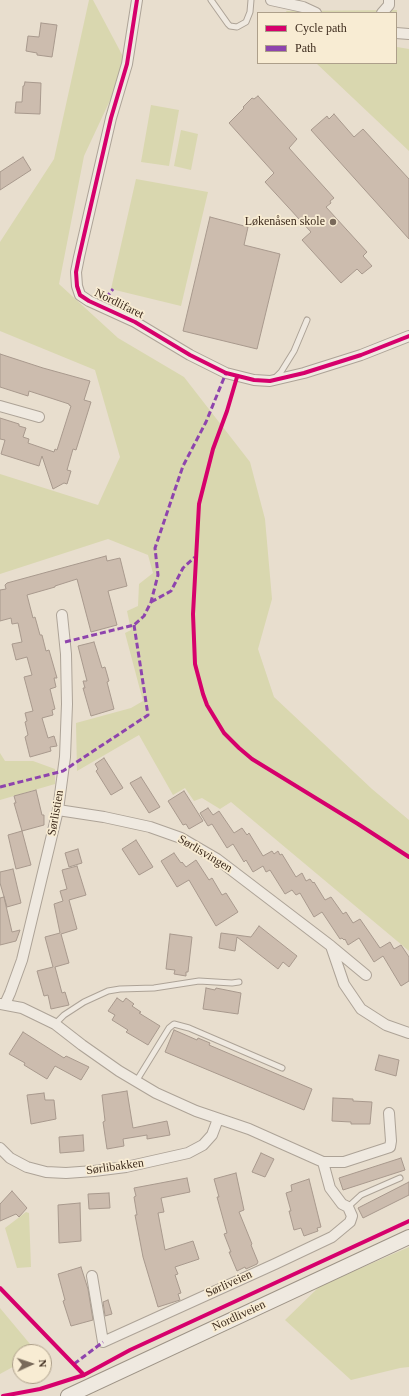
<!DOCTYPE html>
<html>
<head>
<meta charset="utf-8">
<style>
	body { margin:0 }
	#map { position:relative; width:409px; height:1396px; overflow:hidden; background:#e8dece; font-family:"Times New Roman",serif }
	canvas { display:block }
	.legend { position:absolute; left:257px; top:12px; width:140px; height:52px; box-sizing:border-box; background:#f8ecd3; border:1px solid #ad9f8a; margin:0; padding:5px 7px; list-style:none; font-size:12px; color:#3d2b1d }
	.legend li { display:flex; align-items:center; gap:8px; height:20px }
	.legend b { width:20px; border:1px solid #ad9f8a }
	.north { position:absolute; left:12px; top:1344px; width:40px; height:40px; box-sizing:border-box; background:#f8ecd3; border:1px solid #ad9f8a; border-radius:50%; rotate:87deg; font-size:11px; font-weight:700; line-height:16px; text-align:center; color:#3d2b1d }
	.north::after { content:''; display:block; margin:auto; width:14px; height:18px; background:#796a5b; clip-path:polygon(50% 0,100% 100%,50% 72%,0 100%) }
</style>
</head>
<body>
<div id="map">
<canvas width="409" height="1396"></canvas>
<ul class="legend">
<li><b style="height:5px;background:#d6006c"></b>Cycle path</li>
<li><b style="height:5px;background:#8e44ad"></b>Path</li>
</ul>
<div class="north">N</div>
</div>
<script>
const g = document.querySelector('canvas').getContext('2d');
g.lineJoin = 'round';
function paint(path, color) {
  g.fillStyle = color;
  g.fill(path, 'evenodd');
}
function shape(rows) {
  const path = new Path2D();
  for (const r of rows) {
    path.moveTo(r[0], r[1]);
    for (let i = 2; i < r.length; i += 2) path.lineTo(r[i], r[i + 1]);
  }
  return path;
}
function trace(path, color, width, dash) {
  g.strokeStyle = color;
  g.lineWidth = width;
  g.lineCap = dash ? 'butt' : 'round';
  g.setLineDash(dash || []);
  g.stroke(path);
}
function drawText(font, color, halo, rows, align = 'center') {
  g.font = font + ' "Times New Roman",serif';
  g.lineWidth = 3.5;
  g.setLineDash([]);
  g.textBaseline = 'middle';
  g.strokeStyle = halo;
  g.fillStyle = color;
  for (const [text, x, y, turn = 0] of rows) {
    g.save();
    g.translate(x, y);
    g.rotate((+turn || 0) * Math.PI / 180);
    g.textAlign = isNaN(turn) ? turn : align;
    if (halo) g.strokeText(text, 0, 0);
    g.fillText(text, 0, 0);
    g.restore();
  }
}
const green = shape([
	[89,0,93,0,127,64,84,156,59,284,118,338,184,377,250,462,265,519,272,599,258,649,274,697,372,789,409,820,409,951,231,802,220,809,202,798,194,801,185,788,173,795,139,735,77,771,76,723,131,708,143,701,125,633,131,630,127,611,138,606,139,584,153,573,148,555,108,539,0,574,0,474,98,505,120,457,95,370,0,331,0,242,54,159],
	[397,10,397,47,409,49,409,151,316,63,396,63,396,13,287,13,286,11],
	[151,105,179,110,169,166,141,162],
	[181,130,198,134,191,170,174,166],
	[136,179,208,192,181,306,111,289],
	[0,753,5,761,33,761,55,769,55,784,0,800],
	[26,1212,29,1213,31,1267,17,1268,5,1228],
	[409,1247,409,1367,400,1368,351,1380,285,1320,320,1286],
	[0,1308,30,1344,32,1350,31,1352,20,1352,20,1363,0,1374]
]);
const building = shape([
	[41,23,57,25,52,57,37,55,37,53,26,51,28,36,39,37,41,23],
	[25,82,41,83,40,114,15,113,16,102,22,102,23,86,24,86,25,82],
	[258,96,297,139,289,148,334,198,330,201,331,203,326,207,367,252,363,256,372,266,362,274,357,269,341,283,302,240,311,232,265,182,274,173,229,123,244,108,243,107,252,98,254,99,258,96],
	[334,114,354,137,363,129,409,179,409,239,311,130,327,116,329,119,334,114],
	[23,157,31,170,0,190,0,172,23,157],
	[210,217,248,227,244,245,280,254,257,349,183,331,210,217],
	[0,354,43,368,90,381,84,400,91,402,76,450,73,449,67,470,71,471,67,484,64,483,53,489,42,456,39,466,1,454,5,440,0,439,0,418,19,424,19,426,26,428,23,437,29,439,28,443,54,452,55,449,57,450,71,406,69,405,69,404,29,391,28,396,0,387,0,354],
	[106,556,107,561,120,558,127,586,108,591,117,625,91,632,77,579,55,586,55,587,27,595,33,618,35,617,40,635,42,635,46,651,49,650,57,678,54,678,56,687,50,689,55,709,52,710,53,715,42,718,48,738,54,736,57,746,50,747,51,751,30,757,25,737,28,735,25,722,27,721,25,713,33,711,24,677,32,675,27,657,16,660,12,644,22,642,18,623,12,624,11,618,0,621,0,590,6,589,5,585,7,583,106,556],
	[94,642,102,668,105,667,109,681,107,682,114,709,91,716,83,688,85,688,83,681,87,681,78,646,94,642],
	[104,758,123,788,111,795,96,771,98,769,95,764,104,758],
	[141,777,160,807,149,813,130,783,141,777],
	[36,790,42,815,44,815,44,825,22,831,14,803,16,803,14,796,36,790],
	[184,791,203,821,189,829,186,824,183,825,168,801,184,791],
	[208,808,213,815,219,811,234,833,242,828,247,835,249,833,263,856,272,851,274,854,278,851,280,855,282,854,296,877,302,873,306,881,310,879,313,883,314,882,325,900,331,897,343,914,346,912,353,923,360,919,380,948,390,942,394,949,401,945,409,957,409,981,401,986,383,956,374,962,359,938,348,945,345,939,344,940,342,938,340,939,322,912,314,917,300,893,296,895,292,890,285,894,270,870,266,872,263,866,253,872,246,860,244,862,233,844,227,848,212,824,208,826,200,813,208,808],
	[22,831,31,865,16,869,8,835,22,831],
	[136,840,153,867,139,875,122,849,136,840],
	[78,849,82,863,69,867,65,853,78,849],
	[174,853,181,863,182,862,186,867,196,860,209,880,212,878,222,895,226,893,238,912,216,926,189,880,177,887,161,861,174,853],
	[77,866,86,895,69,900,77,929,61,934,69,963,55,967,62,993,65,992,69,1005,51,1009,48,995,44,996,37,971,53,967,45,937,60,933,54,904,63,901,60,891,67,889,62,870,77,866],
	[13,869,21,903,7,907,0,883,0,872,13,869],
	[4,897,12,932,20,930,16,941,0,945,0,898,4,897],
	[259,926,297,956,289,967,283,962,278,969,237,937,235,951,219,948,221,933,251,937,259,926],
	[170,934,192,937,188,972,186,972,186,976,174,974,175,970,166,969,170,934],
	[206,988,215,990,216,988,241,993,238,1014,203,1009,206,988],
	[117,998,123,1002,126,998,134,1004,132,1006,141,1012,139,1013,160,1026,148,1045,126,1032,128,1030,112,1020,115,1015,108,1011,117,998],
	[174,1030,197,1040,198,1038,210,1043,209,1045,312,1089,304,1110,165,1052,174,1030],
	[23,1032,64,1058,66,1056,89,1067,81,1080,55,1066,47,1079,24,1065,25,1063,9,1054,23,1032],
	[379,1055,399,1060,396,1076,375,1070,379,1055],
	[127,1091,133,1128,167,1121,170,1135,147,1139,147,1135,123,1139,124,1146,107,1149,103,1122,105,1121,102,1095,127,1091],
	[44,1093,45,1100,54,1100,56,1119,31,1124,27,1095,44,1093],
	[333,1098,353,1099,353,1101,372,1102,370,1124,351,1124,351,1122,332,1121,333,1098],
	[83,1135,84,1151,60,1153,59,1137,83,1135],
	[261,1153,274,1159,265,1177,252,1172,261,1153],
	[401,1158,405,1170,343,1190,339,1178,401,1158],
	[236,1173,244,1210,239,1212,252,1244,251,1245,258,1262,257,1264,246,1269,245,1267,237,1271,229,1252,231,1252,224,1234,227,1233,217,1197,219,1197,214,1179,236,1173],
	[187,1178,190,1192,161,1198,164,1212,158,1213,165,1250,193,1241,199,1259,175,1267,178,1274,175,1275,181,1293,178,1294,180,1300,158,1307,143,1257,135,1215,137,1215,134,1197,136,1196,134,1188,187,1178],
	[309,1179,321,1227,317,1228,318,1231,304,1236,301,1228,294,1230,289,1211,291,1211,286,1193,292,1191,291,1185,309,1179],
	[409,1182,409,1195,363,1218,358,1208,409,1182],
	[12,1191,27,1208,19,1217,16,1214,0,1221,0,1204,12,1191],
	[109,1193,110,1208,89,1209,88,1194,109,1193],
	[80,1203,81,1241,59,1243,58,1205,80,1203],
	[81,1267,88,1289,93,1320,71,1326,63,1301,65,1300,58,1274,81,1267],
	[108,1300,112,1314,105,1316,103,1302,108,1300]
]);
const lane = shape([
	[211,0,228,24,230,26,237,27,246,22,250,12,251,0],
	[276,377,281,372,294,351,307,320],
	[55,1024,64,1015,84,1002,108,991,120,989,154,988,199,981,232,983,239,982],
	[137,1080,169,1028,174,1024,189,1028,282,1068],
	[348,1207,361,1195,400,1178]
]);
const street = shape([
	[137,0,127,64,111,118,79,257,76,272,77,286,80,295,89,301,135,322,190,355,226,373,254,380,270,381,304,373,361,355,409,336],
	[271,0,303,7,316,13],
	[382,13,389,5,389,0],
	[396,33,409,34],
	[0,406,39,417],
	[58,810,104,817,150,827,181,838,217,859,331,946,344,984,361,1009,386,1025,409,1033],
	[331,946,366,975],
	[0,1004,22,1008,55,1024,82,1045,119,1071,156,1093,196,1111,249,1129,323,1162,344,1162,390,1147,391,1141,389,1113],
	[5,1004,10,993,22,960,58,810,65,757,67,704,66,654,62,615],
	[0,1148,10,1158,27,1167,46,1172,66,1173,94,1171,126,1167,188,1153,203,1145,212,1135,218,1119],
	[92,1276,103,1342,275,1264,332,1237,350,1222,352,1216,348,1207,342,1204,330,1188,323,1162]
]);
const secondary = shape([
	[68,1396,409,1237]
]);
const quiet = shape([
	[106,298,113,289],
	[151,602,171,591,183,568,195,557],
	[65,642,134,625,144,616,151,602,158,575,155,548,183,466,206,422,226,373],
	[0,787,63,771,148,715,134,625],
	[74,1364,103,1342]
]);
const cycleway = shape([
	[137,0,127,64,111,118,79,257,76,272,77,286,80,295,89,301,135,322,190,355,226,373,254,380,270,381,304,373,361,355,409,336],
	[237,377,227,411,213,449,199,504,193,614,195,664,203,694,207,705,224,733,239,748,252,759,358,824,409,857],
	[0,1288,84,1375],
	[3,1396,40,1389,84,1375,130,1350,409,1221]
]);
const markers = [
	[333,222,4,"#796a5b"]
];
const poiNames = [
	["Løkenåsen skole",325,222]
];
const streetNames = [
	["Nordlifaret",119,304,26],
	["Sørlistien",56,813,-80],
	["Sørlisvingen",205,854,31],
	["Sørlibakken",115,1167,-8],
	["Sørliveien",229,1284,-24],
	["Nordliveien",239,1316,-25]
];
paint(green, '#d9d7af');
paint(building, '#ccbcae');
trace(building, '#a8998d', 1);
trace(lane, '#ada397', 7);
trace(street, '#ada397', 12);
trace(secondary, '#9d9386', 16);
trace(lane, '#efe9e0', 5);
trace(street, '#efe9e0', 10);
trace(secondary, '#efe9e0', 14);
trace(quiet, '#8e44ad', 3, [6, 3]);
trace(cycleway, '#d6006c', 4);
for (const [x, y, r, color] of markers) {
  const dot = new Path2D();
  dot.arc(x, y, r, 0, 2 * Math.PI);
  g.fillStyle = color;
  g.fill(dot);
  trace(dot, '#f8ecd3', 1.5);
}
drawText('12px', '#3d2b1d', '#f8ecd3', poiNames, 'right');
drawText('12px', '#3d2b1d', '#f8ecd3', streetNames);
</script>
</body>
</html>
